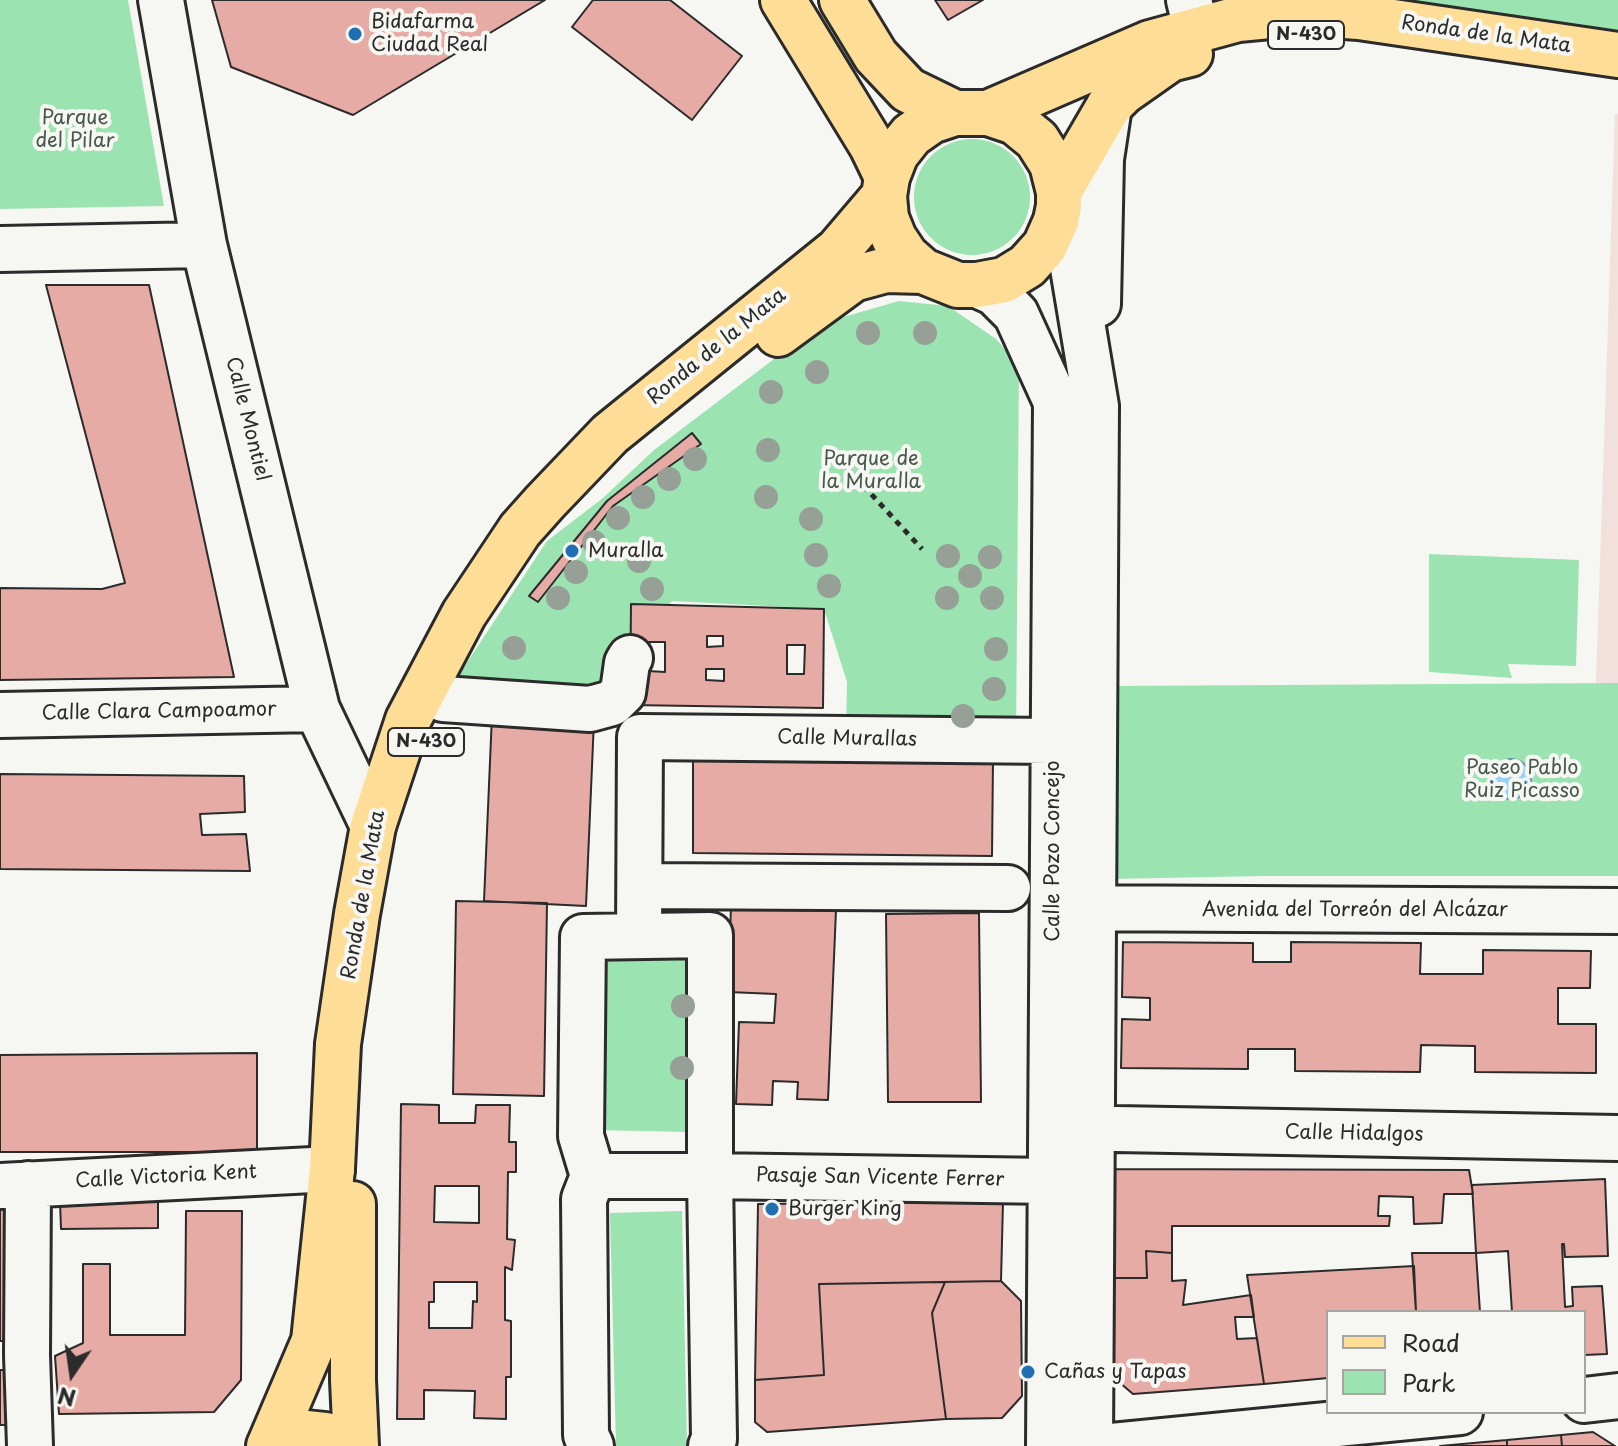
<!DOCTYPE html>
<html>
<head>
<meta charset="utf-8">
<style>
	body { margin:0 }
	#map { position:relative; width:1618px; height:1446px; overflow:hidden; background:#f6f6f2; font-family:"Playpen Sans",sans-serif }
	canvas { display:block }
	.legend { position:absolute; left:1326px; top:1310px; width:260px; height:104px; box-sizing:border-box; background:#f6f6f2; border:2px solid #a5a5a2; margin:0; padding:10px 14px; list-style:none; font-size:24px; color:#2b2b2b }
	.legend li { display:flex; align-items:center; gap:16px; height:40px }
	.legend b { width:40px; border:2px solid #a5a5a2 }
	.north { position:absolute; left:32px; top:1334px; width:80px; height:80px; -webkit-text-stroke:6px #f6f6f2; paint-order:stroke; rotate:193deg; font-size:22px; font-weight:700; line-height:32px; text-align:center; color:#2b2b2b }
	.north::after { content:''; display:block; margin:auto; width:28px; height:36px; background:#2b2b2b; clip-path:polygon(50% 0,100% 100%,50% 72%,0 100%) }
</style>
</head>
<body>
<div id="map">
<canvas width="1618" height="1446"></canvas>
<ul class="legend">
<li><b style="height:10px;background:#fedd96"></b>Road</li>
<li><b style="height:22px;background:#9be3b1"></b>Park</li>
</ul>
<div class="north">N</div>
</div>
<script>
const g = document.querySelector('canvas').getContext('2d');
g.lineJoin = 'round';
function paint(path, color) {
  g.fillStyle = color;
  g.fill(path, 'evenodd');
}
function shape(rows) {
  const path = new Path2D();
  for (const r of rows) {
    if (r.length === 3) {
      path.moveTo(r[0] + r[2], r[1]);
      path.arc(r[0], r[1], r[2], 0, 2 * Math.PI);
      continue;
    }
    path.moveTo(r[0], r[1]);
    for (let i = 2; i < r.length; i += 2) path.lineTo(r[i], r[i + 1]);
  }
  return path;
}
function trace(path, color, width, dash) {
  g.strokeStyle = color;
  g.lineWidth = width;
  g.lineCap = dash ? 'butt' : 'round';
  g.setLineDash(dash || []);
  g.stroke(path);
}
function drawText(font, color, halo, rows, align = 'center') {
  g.font = font + ' "Playpen Sans",sans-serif';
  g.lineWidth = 8;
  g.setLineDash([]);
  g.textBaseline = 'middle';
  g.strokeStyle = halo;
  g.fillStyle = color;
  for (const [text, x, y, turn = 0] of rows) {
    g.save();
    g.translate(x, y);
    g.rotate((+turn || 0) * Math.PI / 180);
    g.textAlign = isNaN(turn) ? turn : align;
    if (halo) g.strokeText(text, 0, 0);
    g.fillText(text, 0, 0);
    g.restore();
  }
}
const built = shape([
	[1615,114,1618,114,1618,683,1596,683]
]);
const green = shape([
	[0,0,128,0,164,206,0,209],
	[1202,0,1618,0,1618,57],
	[972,197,58],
	[899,301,948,306,996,339,1019,365,1016,740,846,730,847,682,824,609,672,601,590,709,443,699,547,541,603,498,654,450,774,359,840,318],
	[1429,554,1579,560,1576,666,1508,664,1512,678,1429,672],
	[1618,683,1618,876,1265,876,1109,879,1112,686],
	[597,955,693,958,690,1132,594,1130],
	[682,1211,687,1446,616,1446,610,1213]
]);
const water = shape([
	[1511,779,20]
]);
const building = shape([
	[212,0,545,0,353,115,231,67,212,0],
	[593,0,670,0,742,56,692,120,572,27,593,0],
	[935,0,983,0,948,20,935,0],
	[46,285,149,285,234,677,0,680,0,588,102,589,125,583,46,285],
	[692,433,701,444,613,506,538,602,529,596,607,501,692,433],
	[631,604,824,609,823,708,630,705,631,604],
	[707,636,723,636,723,646,707,647,707,636],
	[648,642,665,642,665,672,648,671,648,642],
	[787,645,805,645,804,674,787,674,787,645],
	[706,669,724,669,724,681,706,680,706,669],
	[492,715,594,720,586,906,484,901,492,715],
	[693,758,993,760,992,856,693,853,693,758],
	[0,774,244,776,245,812,200,814,202,835,246,834,250,871,0,869,0,774],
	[456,901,547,903,544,1096,453,1094,456,901],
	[731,906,836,910,828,1100,797,1099,798,1082,773,1081,772,1105,736,1104,739,1022,774,1023,776,994,728,992,731,906],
	[979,913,981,1102,888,1102,886,914,979,913],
	[1123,942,1253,943,1253,962,1291,962,1291,942,1421,943,1420,974,1483,974,1483,950,1591,951,1590,988,1558,988,1558,1024,1596,1024,1596,1073,1475,1072,1475,1046,1421,1045,1420,1072,1295,1071,1295,1049,1248,1049,1248,1069,1121,1068,1122,1019,1150,1020,1150,998,1122,997,1123,942],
	[257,1053,257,1152,0,1152,0,1055,257,1053],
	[401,1104,439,1105,439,1123,475,1123,476,1105,510,1105,509,1142,516,1142,516,1172,508,1172,507,1239,515,1240,512,1270,505,1267,505,1320,511,1321,511,1377,506,1377,506,1419,474,1418,475,1391,424,1390,424,1419,397,1419,401,1104],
	[435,1186,479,1186,479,1223,434,1222,435,1186],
	[434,1282,477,1282,477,1302,473,1301,472,1328,429,1328,429,1302,434,1302,434,1282],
	[1115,1169,1469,1170,1473,1194,1444,1194,1442,1223,1414,1224,1413,1197,1379,1196,1378,1216,1390,1216,1389,1226,1172,1226,1172,1253,1146,1251,1147,1278,1114,1278,1115,1169],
	[1605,1179,1608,1256,1565,1257,1564,1244,1562,1244,1565,1307,1573,1306,1572,1287,1602,1286,1607,1354,1584,1355,1584,1312,1512,1312,1508,1251,1476,1253,1472,1185,1605,1179],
	[158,1200,158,1228,61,1229,60,1201,158,1200],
	[0,1201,9,1201,11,1341,0,1341,0,1201],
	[1003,1202,1001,1281,819,1284,824,1375,755,1380,758,1204,1003,1202],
	[186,1211,242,1211,241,1380,214,1412,59,1414,55,1356,83,1343,83,1264,110,1264,110,1335,185,1335,186,1211],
	[1146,1251,1172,1253,1172,1281,1186,1280,1183,1305,1251,1295,1254,1317,1235,1317,1237,1339,1257,1338,1264,1384,1133,1394,1113,1377,1114,1278,1147,1278,1146,1251],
	[1412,1253,1476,1253,1480,1312,1416,1312,1412,1253],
	[1414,1266,1416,1312,1328,1312,1328,1378,1264,1384,1247,1275,1414,1266],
	[1001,1281,1021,1301,1022,1396,1002,1418,946,1419,932,1313,945,1282,1001,1281],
	[945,1282,932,1313,946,1419,767,1432,755,1422,755,1380,824,1375,819,1284,945,1282],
	[0,1370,11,1370,9,1425,0,1425,0,1370],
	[1593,1432,1615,1446,1562,1446,1561,1435,1593,1432],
	[1561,1435,1562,1446,1507,1446,1507,1440,1561,1435],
	[1507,1440,1507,1446,1440,1446,1507,1440]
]);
const path = shape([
	[847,468,922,549]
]);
const minor = shape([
	[161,0,204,245,317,709,373,826],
	[1189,0,1196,29],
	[1056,221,1071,256,1096,406,1090,1446],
	[0,249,204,245],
	[977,285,995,293,1016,314,1056,402,1049,1446],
	[1098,304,1101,159,1109,106],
	[443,699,590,709,612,703,623,692,627,663,630,658],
	[0,715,317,709],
	[641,886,1008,888],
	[1064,908,1618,911],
	[639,936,640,737,1054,741],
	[1060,1128,1618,1138],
	[593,1176,581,1136,583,937,710,935,710,1176,1051,1181],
	[28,1184,27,1355,30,1446],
	[0,1186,332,1169],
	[1584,1400,1618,1396],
	[591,1446,586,1435,584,1199,593,1176,710,1176,714,1439,711,1446],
	[1112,1446,1460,1412]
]);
const major = shape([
	[783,0,872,146,887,177],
	[842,0,876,56,908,90,955,113]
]);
const highway = shape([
	[988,113,1015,122,1037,140,1052,164,1059,192,1059,206,1056,221,1045,246,1027,266,1004,280,977,285,958,285,923,271,906,256,894,238,886,218,884,196,887,177,896,154,911,135,931,121,955,113,988,113,1150,43,1238,19,1301,13,1359,17,1618,55],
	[1059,192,1109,106,1123,92,1170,59,1190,54],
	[778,334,853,279,886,270,923,271],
	[353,1204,353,1380,356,1446],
	[270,1444,314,1341,332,1169,338,1044,357,914,373,826,408,720,464,614,520,530,545,502,610,434,838,250,884,196],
	[269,1446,287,1436,306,1433,325,1435,346,1446]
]);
const trees = [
	[868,333],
	[925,333],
	[817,372],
	[771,392],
	[768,450],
	[695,459],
	[669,479],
	[643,497],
	[766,497],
	[618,518],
	[811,519],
	[594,542],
	[816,555],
	[948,556],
	[990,557],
	[639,561],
	[576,572],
	[970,576],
	[829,586],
	[652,589],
	[558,598],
	[947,598],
	[992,598],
	[514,648],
	[996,649],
	[994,689],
	[963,716],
	[683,1006],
	[682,1068]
];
const markers = [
	[355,34,8,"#1f6fb2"],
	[572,551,8,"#1f6fb2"],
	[772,1209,8,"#1f6fb2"],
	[1028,1372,8,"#1f6fb2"]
];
const shields = [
	[1306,35,76],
	[426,742,76]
];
const shieldNames = [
	["N-430",1306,35],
	["N-430",426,742]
];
const poiNames = [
	["Bidafarma",371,22],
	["Ciudad Real",371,45],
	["Muralla",588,551],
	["Burger King",788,1209],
	["Cañas y Tapas",1044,1372]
];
const streetNames = [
	["Ronda de la Mata",1486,35,8],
	["Ronda de la Mata",717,347,-39],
	["Calle Montiel",247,419,76],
	["Calle Clara Campoamor",159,712,-1],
	["Calle Murallas",847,739,1],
	["Calle Pozo Concejo",1053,851,-90],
	["Ronda de la Mata",364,895,-80],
	["Avenida del Torreón del Alcázar",1355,910],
	["Calle Hidalgos",1354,1134,1],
	["Calle Victoria Kent",166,1177,-3],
	["Pasaje San Vicente Ferrer",880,1178,1]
];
const parkNames = [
	["Parque",75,118],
	["del Pilar",75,141],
	["Parque de",871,459],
	["la Muralla",871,482],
	["Paseo Pablo",1522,768],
	["Ruiz Picasso",1522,791]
];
paint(built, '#f1e0db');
paint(green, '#9be3b1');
paint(water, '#97d1f7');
trace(water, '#6c8fa5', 2);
paint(building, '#e6aba5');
trace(building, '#2b2b2b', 2);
trace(minor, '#2b2b2b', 50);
trace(major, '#2b2b2b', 50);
trace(highway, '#2b2b2b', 50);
trace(path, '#2b2b2b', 5, [6, 6]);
trace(minor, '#f6f6f2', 44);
trace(major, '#fedd96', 44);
trace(highway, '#fedd96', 44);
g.fillStyle = '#96a097';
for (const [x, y] of trees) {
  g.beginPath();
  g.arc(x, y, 12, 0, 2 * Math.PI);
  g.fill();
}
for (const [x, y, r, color] of markers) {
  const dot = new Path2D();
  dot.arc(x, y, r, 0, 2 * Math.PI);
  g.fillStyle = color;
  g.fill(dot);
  trace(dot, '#f6f6f2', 3);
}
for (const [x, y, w] of shields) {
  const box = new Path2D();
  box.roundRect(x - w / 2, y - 14, w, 28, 6);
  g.fillStyle = '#f6f6f2';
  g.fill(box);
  trace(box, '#2b2b2b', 2);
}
drawText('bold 18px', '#2b2b2b', null, shieldNames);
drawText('20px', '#2b2b2b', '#f6f6f2', poiNames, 'left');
drawText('20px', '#2b2b2b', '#f6f6f2', streetNames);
drawText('20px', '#47594c', '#f6f6f2', parkNames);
</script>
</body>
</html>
